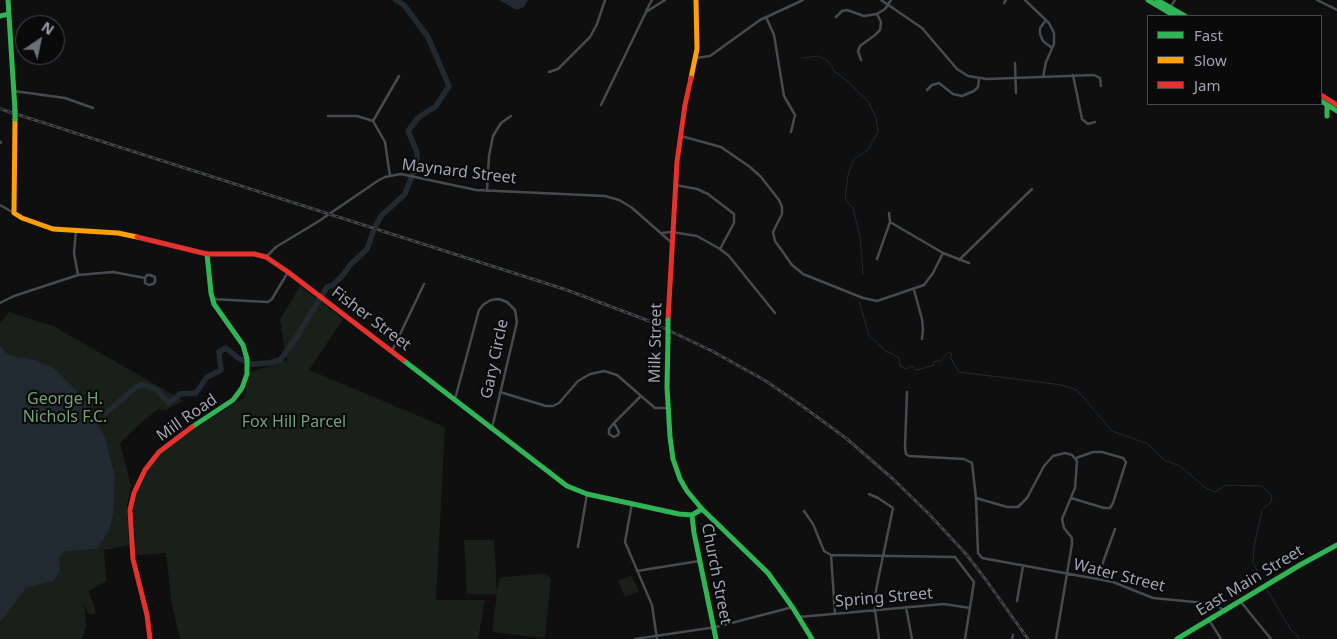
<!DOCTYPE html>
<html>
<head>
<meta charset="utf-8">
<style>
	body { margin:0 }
	#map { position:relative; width:1337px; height:639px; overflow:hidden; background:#0f0f10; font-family:"Noto Sans",sans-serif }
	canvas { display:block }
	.legend { position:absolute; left:1147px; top:15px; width:175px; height:90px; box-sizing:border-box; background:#0a0a0b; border:1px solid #45484e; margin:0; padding:6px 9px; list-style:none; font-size:15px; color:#9ea4b3 }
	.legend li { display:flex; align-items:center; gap:10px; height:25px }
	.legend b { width:25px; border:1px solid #45484e }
	.north { position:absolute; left:15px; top:15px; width:50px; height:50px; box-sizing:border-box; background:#0a0a0b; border:1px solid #45484e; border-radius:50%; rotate:34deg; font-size:14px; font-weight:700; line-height:20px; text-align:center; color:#9ea4b3 }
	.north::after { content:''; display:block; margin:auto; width:18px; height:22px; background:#6c707a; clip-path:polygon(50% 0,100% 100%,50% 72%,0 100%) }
</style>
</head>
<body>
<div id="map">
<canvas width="1337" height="639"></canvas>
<ul class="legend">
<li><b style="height:6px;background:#30b455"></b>Fast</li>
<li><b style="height:6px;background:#ff9f0a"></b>Slow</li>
<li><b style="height:6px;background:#e5322d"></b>Jam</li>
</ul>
<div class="north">N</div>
</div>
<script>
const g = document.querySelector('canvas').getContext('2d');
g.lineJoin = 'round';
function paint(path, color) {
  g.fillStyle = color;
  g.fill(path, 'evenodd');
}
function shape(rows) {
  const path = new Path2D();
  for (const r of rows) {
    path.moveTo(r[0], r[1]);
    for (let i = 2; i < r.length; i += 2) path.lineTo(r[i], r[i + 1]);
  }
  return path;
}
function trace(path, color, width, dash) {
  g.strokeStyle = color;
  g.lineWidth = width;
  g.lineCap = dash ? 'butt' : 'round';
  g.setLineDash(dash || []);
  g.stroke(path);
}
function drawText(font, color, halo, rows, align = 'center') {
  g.font = font + ' "Noto Sans",sans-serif';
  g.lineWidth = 4.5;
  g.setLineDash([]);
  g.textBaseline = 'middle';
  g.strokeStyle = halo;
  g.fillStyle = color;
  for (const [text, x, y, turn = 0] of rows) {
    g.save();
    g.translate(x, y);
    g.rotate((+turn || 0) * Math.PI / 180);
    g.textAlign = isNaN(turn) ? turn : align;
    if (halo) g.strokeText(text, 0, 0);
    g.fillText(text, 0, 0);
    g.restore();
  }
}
const green = shape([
	[300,286,343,319,309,370,445,427,436,600,485,600,478,639,180,639,172,605,166,553,136,555,134,507,138,489,147,472,157,457,172,443,244,398,250,372,277,364,282,360,287,362,280,320],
	[9,312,53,326,184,401,165,410,159,409,144,420,120,443,131,485,127,505,129,545,104,550,106,581,89,591,96,614,89,614,84,604,86,625,82,639,0,639,0,323],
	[464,540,494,540,497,593,499,579,503,577,545,574,551,578,545,636,543,638,492,632,497,594,467,594],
	[631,575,639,591,625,597,618,581]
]);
const water = shape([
	[499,0,528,0,524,7,517,10],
	[0,345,6,353,13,356,36,360,53,368,78,392,91,408,106,440,115,478,113,515,110,528,97,549,64,551,59,558,60,571,56,577,52,582,26,587,6,615,0,621]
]);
const stream = shape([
	[803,58,818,56,827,60,835,72,845,79,868,101,876,118,878,132,868,150,854,159,848,175,845,199,853,208,860,237,863,274],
	[859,301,869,336,881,346,886,352,889,352,899,358,900,366,906,369,911,366,917,370,934,365,934,362,937,360,939,362,949,352,952,354,950,357,959,372,1062,385,1077,390,1112,431,1148,444,1164,460,1180,466,1206,488,1215,492,1226,485,1262,486,1272,496,1271,502,1262,510,1254,547,1253,562,1262,581],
	[1267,590,1291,630,1300,639]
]);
const river = shape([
	[376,225,381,216,405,194,417,163,417,152,408,131,418,118,436,106,449,86,428,37,404,5,396,0],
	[106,413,135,388,140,385,148,386,157,390,169,403,180,394,196,393,207,377,221,370,219,352,226,348,238,358,252,364,269,363,280,360,294,341,327,287,333,285,343,275,350,265,367,249,373,232]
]);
const street = shape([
	[881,0,922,28,957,69,968,76,987,79,1094,75,1100,78,1101,86],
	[1025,0,1049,23,1054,33,1054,44,1046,62,1043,77],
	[1317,0,1337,10],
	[1004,3,1006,0],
	[1171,6,1175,0],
	[646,11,652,0],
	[766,17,774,35,784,96,795,115,791,132],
	[836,17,842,11,847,10,864,16,877,14,885,9,891,0],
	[1046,20,1040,28,1040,34,1043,41,1052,48],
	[696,58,710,56,760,20,803,0],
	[861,60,858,51,860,46,875,35,880,30,881,22,877,14],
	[1015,63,1016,93],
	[549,72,558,69,590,37,597,24,605,0],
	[1073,75,1082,119,1088,124,1095,122],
	[927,90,932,85,939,83,953,94,962,96,974,91,978,87,979,79],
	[14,91,65,98,93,108],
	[601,105,646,12,665,0],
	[328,116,357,116,373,121],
	[373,121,385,142,390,176],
	[373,121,399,76],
	[681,136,721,147,750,167,761,177,779,200,782,207,782,214,773,232,775,241,792,265,803,274,863,298,877,301,924,285,933,273,943,253],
	[0,143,1,142],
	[487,191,489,156,493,136,501,123,511,116],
	[0,205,14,213],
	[890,222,943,253,969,263],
	[76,231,74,253,78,275,113,272,145,278,147,275,150,275,155,277,155,282,153,284,149,285,145,283,145,278],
	[661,233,672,232,697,236,720,249,734,223,734,214,708,194,697,189,675,185],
	[720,249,729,256,775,313],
	[266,257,276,247,319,221,379,180,385,177,401,174,476,190,605,196,619,200,631,207,672,243],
	[877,259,890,222,889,213],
	[959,260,1032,189],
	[914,290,922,319,923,330,922,339],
	[212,299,268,302,272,299,288,272],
	[0,303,14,296,78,275],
	[392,351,424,284],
	[500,392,546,406,553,406,559,403,578,381,590,374,604,371,617,375,655,408,668,408],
	[907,392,905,447,906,454,909,456,964,459,972,463,976,498,978,553,982,558,1097,579,1113,582,1153,598,1205,603,1219,607,1224,610],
	[455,399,479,310,484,304,491,300,499,299,507,302,515,310,517,322,492,428],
	[614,423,619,432,618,435,614,437,609,434,609,429,610,428,614,423,641,396],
	[869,494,878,498,893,508,876,590,875,610,879,639],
	[976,498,1007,507,1018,507,1027,498,1044,466,1053,456,1065,453,1072,455,1077,461,1075,488,1062,519,1064,528,1072,538,1072,544,1056,639],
	[1071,498,1104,508,1110,508,1113,503,1126,462,1123,458,1102,452,1093,452,1076,458],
	[632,503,625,542,652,605,657,639],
	[804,511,813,524,824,551,831,555],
	[578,547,587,494],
	[831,555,955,557,974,582,965,639],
	[831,555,835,613],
	[637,571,699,561],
	[1097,579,1115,529],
	[1017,601,1023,566],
	[1241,602,1271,639],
	[906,607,912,639],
	[799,617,944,604,970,608],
	[1209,620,1221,639],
	[635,639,716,627,793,607],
	[1012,639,1013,635]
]);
const fast = shape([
	[8,0,15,110],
	[1148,0,1175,16],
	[1157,0,1185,16],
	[0,16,9,14],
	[1321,101,1337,111],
	[1327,105,1327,116],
	[668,338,667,387,670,437,673,459,680,479,687,491,702,509,768,573,793,608,812,639],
	[403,360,567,486,587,494,679,514,692,515,702,509],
	[192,427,233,400,242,388,247,374,247,359,243,345,214,304,211,293,207,254],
	[692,515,694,533,716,639],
	[1177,639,1300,565,1337,545]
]);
const slow = shape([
	[691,78,697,49,696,0],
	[15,119,14,213,22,218,53,229,118,233,137,237]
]);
const jam = shape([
	[1321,95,1337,105],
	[137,237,207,254,254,254,266,257,288,272,403,360],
	[668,320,677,162,685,105,691,78],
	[150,639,147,615,133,559,130,510,134,493,145,470,159,452,192,427]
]);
const rail = shape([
	[0,109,567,290,649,321,712,351,766,381,805,408,847,439,893,479,928,513,966,554,986,580,1028,639]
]);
const fastBridge = shape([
	[15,110,15,119],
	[668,320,668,338]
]);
const streetNames = [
	["Maynard Street",459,172,7],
	["Fisher Street",371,319,37],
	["Milk Street",656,343,-89],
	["Gary Circle",495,359,-78],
	["Mill Road",187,418,-35],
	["Church Street",716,574,79],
	["Water Street",1119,576,14],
	["East Main Street",1250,581,-31],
	["Spring Street",884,598,-5]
];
const parkNames = [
	["George H.",65,399],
	["Nichols F.C.",65,417],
	["Fox Hill Parcel",294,422]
];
paint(green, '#19201a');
paint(water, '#222a31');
trace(stream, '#222a31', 1);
trace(river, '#222a31', 5.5);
trace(street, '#484a4f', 2.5);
trace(fast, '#30b455', 5);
trace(slow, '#ff9f0a', 5);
trace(jam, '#e5322d', 5);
trace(rail, '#444549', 3);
trace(rail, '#0a0a0b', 1, [4]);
trace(fastBridge, '#30b455', 5);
drawText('16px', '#9ea4b3', '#0a0a0b', streetNames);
drawText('16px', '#73a076', '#0a0a0b', parkNames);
</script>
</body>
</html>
